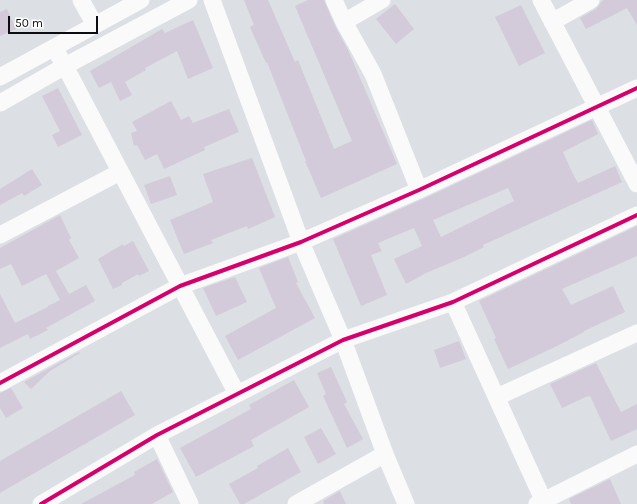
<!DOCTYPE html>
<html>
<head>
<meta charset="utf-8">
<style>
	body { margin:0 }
	#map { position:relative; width:637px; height:504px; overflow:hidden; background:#dcdfe4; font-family:Karla,sans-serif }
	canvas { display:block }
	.scale { position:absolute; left:8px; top:16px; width:90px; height:18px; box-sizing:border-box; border:2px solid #0b0d10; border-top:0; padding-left:5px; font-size:12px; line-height:14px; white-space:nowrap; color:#0b0d10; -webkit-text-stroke:3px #fff; paint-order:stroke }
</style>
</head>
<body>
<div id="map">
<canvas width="637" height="504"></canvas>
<div class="scale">50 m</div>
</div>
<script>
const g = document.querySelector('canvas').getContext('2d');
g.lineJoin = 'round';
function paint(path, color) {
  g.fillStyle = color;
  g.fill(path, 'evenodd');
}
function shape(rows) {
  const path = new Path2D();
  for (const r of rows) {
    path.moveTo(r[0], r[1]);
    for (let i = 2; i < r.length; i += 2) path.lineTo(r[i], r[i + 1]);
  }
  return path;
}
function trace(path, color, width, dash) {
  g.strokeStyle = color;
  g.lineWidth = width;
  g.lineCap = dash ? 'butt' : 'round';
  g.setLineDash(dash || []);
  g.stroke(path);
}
const building = shape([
	[244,0,268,0,295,62,298,60,334,149,352,141,295,6,308,0,324,0,335,26,348,50,397,164,321,198,305,161,306,161,267,62,266,63,250,27,254,25],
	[604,0,637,0,637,25,627,8,586,29,580,18,596,9,599,5,601,2],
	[395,4,414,29,396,44,376,19],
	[521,5,545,53,519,66,495,17],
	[7,9,16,29,0,36,0,12],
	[193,20,213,68,188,79,177,51,145,68,146,70,125,82,132,95,120,101,111,82,99,88,90,71,162,29,165,33],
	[58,88,82,135,58,147,52,135,60,131,42,96],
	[171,101,181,120,189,116,193,123,229,109,239,132,204,147,205,150,164,169,157,154,145,160,137,145,134,146,131,133,137,131,132,122],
	[592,120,598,134,563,152,572,172,578,183,615,166,622,182,483,245,484,247,464,257,426,273,406,284,394,259,422,246,414,228,378,243,382,251,371,255,387,295,361,306,333,239,423,199],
	[508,188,514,201,441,237,433,220],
	[252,158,275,217,248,229,247,226,234,231,211,240,213,243,184,254,170,220,213,202,203,174],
	[32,169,42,185,24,196,22,193,0,205,0,189],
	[170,176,177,195,151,204,144,185],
	[60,215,71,238,69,240,79,258,56,271,69,294,86,285,95,301,46,328,48,330,30,339,28,334,0,348,0,294,15,323,48,307,48,306,60,300,46,274,22,286,11,264,0,269,0,248],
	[637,226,637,256,562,289,571,305,613,286,625,312,584,331,584,332,557,346,508,369,494,339,496,338,479,301],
	[133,241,149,271,139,276,138,274,122,283,122,285,113,289,98,259,123,244,124,246],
	[288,257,298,282,296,283,315,318,238,360,225,336,276,308,259,268],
	[235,277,247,302,216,316,203,288],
	[459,341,466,359,440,368,434,350],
	[79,352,80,353,50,371,31,389,24,382],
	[596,363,621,412,637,404,637,429,611,441,590,396,589,397,588,396,562,408,550,384],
	[331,367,347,402,344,404,363,439,347,448,323,396,326,394,317,373],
	[294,380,309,407,251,440,254,446,196,477,180,448,251,409,249,405],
	[11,388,23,408,6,418,0,408,0,393],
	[121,391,135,415,0,493,0,461],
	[321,428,336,454,318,464,304,437],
	[288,448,301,472,244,504,240,504,229,484,258,468,257,466],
	[157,459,173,492,152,504,81,504,135,475,134,472],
	[610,479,621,504,571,504,569,499],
	[340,491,346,504,324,504,323,501]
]);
const minor = shape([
	[81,0,95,25],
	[212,0,301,242,343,340,385,454,406,504],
	[334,0,344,22,373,74,419,190],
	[541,0,637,184],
	[344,22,382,0],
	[552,22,591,0],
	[54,48,65,66,237,394],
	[0,77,141,0],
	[0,103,65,66,189,0],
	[0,235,120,172],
	[453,302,545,504],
	[0,383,180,286,301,242,419,190,637,88],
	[497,397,637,333],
	[157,435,190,504],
	[41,504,157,435,343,340,453,302,637,215],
	[296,504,385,454],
	[537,504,637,454]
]);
const cycleway = shape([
	[0,383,180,286,301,242,419,190,637,88],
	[41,504,157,435,343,340,453,302,637,215]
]);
paint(building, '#d3cbd9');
trace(minor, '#fafafb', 17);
trace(cycleway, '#d6006c', 4);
</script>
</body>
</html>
